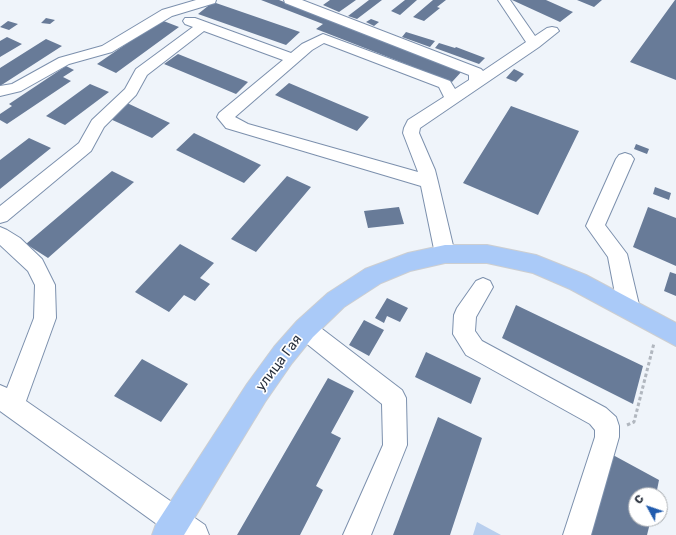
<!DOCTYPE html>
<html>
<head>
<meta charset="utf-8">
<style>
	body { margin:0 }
	#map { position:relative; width:676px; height:535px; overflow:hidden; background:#eff4fa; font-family:Rubik,sans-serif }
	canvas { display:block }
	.north { position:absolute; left:628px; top:487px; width:40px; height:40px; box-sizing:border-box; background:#fff; border:1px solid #a9adb2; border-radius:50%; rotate:310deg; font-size:11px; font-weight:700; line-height:16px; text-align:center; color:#29313e }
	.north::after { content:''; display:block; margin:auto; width:14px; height:18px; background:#215cae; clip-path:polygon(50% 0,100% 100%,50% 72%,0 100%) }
</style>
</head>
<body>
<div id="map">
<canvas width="676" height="535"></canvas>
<div class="north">С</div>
</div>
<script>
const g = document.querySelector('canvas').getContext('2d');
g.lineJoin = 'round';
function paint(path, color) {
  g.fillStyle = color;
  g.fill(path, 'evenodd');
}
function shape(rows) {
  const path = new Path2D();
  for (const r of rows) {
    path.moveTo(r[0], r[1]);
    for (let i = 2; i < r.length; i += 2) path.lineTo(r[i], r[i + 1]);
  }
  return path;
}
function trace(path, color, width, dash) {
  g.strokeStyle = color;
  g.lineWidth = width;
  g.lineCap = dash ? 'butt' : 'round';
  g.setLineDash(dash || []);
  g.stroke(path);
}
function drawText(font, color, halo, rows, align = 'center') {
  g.font = font + ' Rubik,sans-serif';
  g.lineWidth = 3.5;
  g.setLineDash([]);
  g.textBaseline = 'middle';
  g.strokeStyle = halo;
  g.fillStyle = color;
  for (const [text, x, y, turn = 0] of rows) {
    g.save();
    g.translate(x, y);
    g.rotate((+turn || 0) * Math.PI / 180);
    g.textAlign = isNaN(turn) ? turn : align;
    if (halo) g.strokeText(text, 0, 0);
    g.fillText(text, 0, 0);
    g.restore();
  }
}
const green = shape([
	[477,522,501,535,473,535]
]);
const building = shape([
	[261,0,279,0,463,70,452,82,316,29,323,24],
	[330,0,356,0,339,12,323,5],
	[369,0,382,0,357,19,348,16],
	[405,0,417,0,400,15,391,11],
	[433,0,446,0,437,7,440,8,424,21,413,17],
	[512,0,546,0,573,12,560,22],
	[577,0,602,0,594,7],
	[675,0,676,0,676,80,630,62],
	[213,2,300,32,286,45,198,14],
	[46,18,55,20,50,24,41,23],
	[371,19,379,22,374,26,366,22],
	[161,20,179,27,116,73,97,64],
	[8,21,18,24,9,30,0,27],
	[406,32,435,41,430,47,402,37],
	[7,37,22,44,0,57,0,41],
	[46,39,62,46,0,86,0,68],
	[439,43,455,48,456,47,485,58,479,64,435,48],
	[178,54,248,82,236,94,164,64],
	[66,66,74,70,63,77,71,81,7,124,0,120,0,114,12,106,9,104],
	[514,69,524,74,516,82,506,78],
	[289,83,369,117,357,131,275,95],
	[90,84,109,92,65,125,46,116],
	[127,103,170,123,152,138,108,118],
	[511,106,579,131,538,215,463,183],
	[194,133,261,165,244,183,176,150],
	[29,138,51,148,0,189,0,160],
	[636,144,649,149,647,154,634,149],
	[112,171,134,182,48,258,26,244],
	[287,176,311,187,256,252,231,239],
	[655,187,671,193,669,200,653,194],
	[399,207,404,224,368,228,364,211],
	[648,207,676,218,676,266,633,247],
	[180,244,214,263,200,278,210,284,195,301,184,295,169,312,135,292],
	[670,272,676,274,676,296,664,291],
	[387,298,408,308,400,322,387,316,384,323,375,318],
	[516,305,643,366,633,404,502,338],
	[364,320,384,330,369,356,349,345],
	[426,352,481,378,471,404,415,377],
	[142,359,188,384,161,422,114,396],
	[328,378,354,391,331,433,341,438,316,486,323,490,300,535,237,535],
	[438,417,482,438,450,535,393,535],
	[613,455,659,480,656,495,636,495,636,519,651,519,647,535,591,535]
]);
const path = shape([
	[627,425,634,422,654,343]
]);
const minor = shape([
	[196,0,216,0,215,3,172,16,112,52,69,64,21,91,0,96,0,86,12,84,59,58,102,46,162,10,196,0],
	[284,0,302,0,481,69,483,71,526,42,498,0,510,0,535,36,547,28,552,27,557,28,559,31,539,47,420,128,419,133,435,170,438,182,455,254,452,260,445,262,438,260,435,254,421,186,226,128,217,117,219,113,283,60,204,31,147,75,136,95,104,127,91,151,7,221,0,223,0,206,79,143,92,120,125,89,136,69,193,27,185,24,183,21,185,18,195,18,291,53,302,44,323,34,450,81,455,89,469,80,469,75,285,3,284,0],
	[324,43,439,87,444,97,408,120,404,128,403,133,418,172,248,124,235,117,312,50,324,43],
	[625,153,631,155,634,159,605,225,627,254,640,309,636,316,629,318,622,316,618,309,608,257,586,226,616,159,619,155,625,153],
	[0,227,7,230,20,238,42,259,55,285,56,318,26,401,205,525,209,535,172,535,0,411,0,385,7,388,34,318,35,285,28,271,0,245,0,227],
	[483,278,490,281,493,287,476,317,475,331,482,341,606,408,616,417,619,426,619,437,591,535,563,535,595,437,595,430,590,424,466,355,453,334,454,315,457,308,476,281,483,278],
	[305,319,313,322,402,390,406,398,407,445,371,535,343,535,383,445,382,404,297,336,294,329,297,322,305,319]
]);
const major = shape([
	[445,245,487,245,536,255,586,275,676,323,676,346,570,289,533,273,487,263,445,263,410,271,381,283,344,307,313,337,292,363,265,402,184,535,152,535,156,524,247,384,274,347,297,321,328,293,365,269,408,253,445,245]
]);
const streetNames = [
	["улица Гая",279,363,-53]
];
paint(green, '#b9cfee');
paint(building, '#687b98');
trace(minor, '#7c90ad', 2);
trace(major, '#ccced1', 2);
trace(path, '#b1b7bf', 3, [3.5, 2.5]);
paint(minor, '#fff');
paint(major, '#aacaf8');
drawText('14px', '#29313e', '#fff', streetNames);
</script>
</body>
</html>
